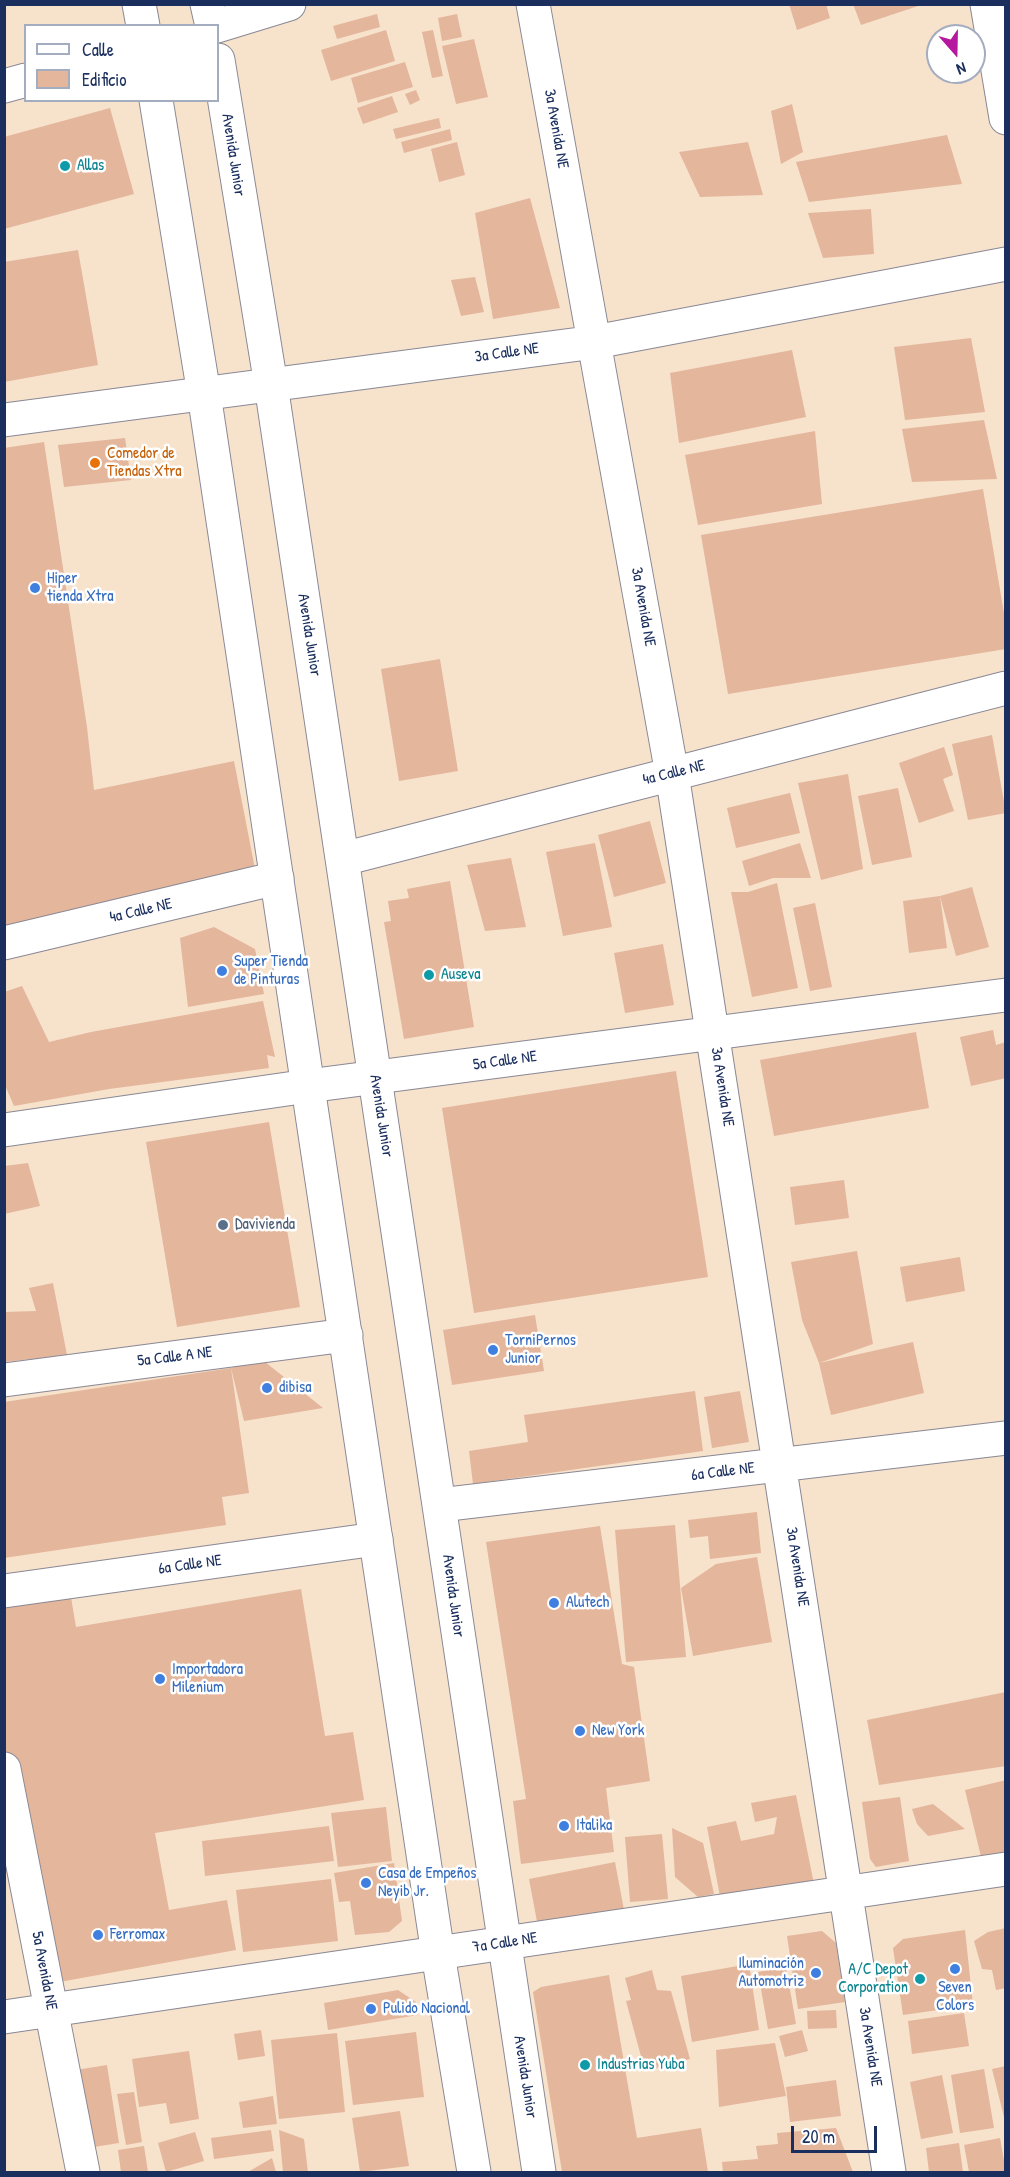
<!DOCTYPE html>
<html>
<head>
<meta charset="utf-8">
<style>
	body { margin:0 }
	#map { position:relative; width:1010px; height:2177px; overflow:hidden; background:#f7e2cc; font-family:"Patrick Hand",sans-serif }
	canvas { display:block }
	.frame { position:absolute; inset:0; border:6px solid #1b2f5e; pointer-events:none }
	.legend { position:absolute; left:24px; top:24px; width:195px; height:78px; box-sizing:border-box; background:#fff; border:2px solid #a4acbf; margin:0; padding:8px 10px; list-style:none; font-size:18px; color:#1b2f5e }
	.legend li { display:flex; align-items:center; gap:12px; height:30px }
	.legend b { width:30px; border:2px solid #a4acbf }
	.north { position:absolute; left:926px; top:24px; width:60px; height:60px; box-sizing:border-box; background:#fff; border:2px solid #a4acbf; border-radius:50%; rotate:160deg; font-size:16px; font-weight:700; line-height:24px; text-align:center; color:#1b2f5e }
	.north::after { content:''; display:block; margin:auto; width:21px; height:27px; background:#b5179e; clip-path:polygon(50% 0,100% 100%,50% 72%,0 100%) }
	.scale { position:absolute; left:791px; top:2126px; width:86px; height:27px; box-sizing:border-box; border:3px solid #1b2f5e; border-top:0; padding-left:8px; font-size:18px; line-height:21px; white-space:nowrap; color:#1b2f5e; -webkit-text-stroke:4px #fff; paint-order:stroke }
</style>
</head>
<body>
<div id="map">
<canvas width="1010" height="2177"></canvas>
<div class="frame"></div>
<ul class="legend">
<li><b style="height:8px;background:#fff"></b>Calle</li>
<li><b style="height:16px;background:#e4b69c"></b>Edificio</li>
</ul>
<div class="north">N</div>
<div class="scale">20 m</div>
</div>
<script>
const g = document.querySelector('canvas').getContext('2d');
g.lineJoin = 'round';
function paint(path, color) {
  g.fillStyle = color;
  g.fill(path, 'evenodd');
}
function shape(rows) {
  const path = new Path2D();
  for (const r of rows) {
    path.moveTo(r[0], r[1]);
    for (let i = 2; i < r.length; i += 2) path.lineTo(r[i], r[i + 1]);
  }
  return path;
}
function trace(path, color, width, dash) {
  g.strokeStyle = color;
  g.lineWidth = width;
  g.lineCap = dash ? 'butt' : 'round';
  g.setLineDash(dash || []);
  g.stroke(path);
}
function drawText(font, color, halo, rows, align = 'center') {
  g.font = font + ' "Patrick Hand",sans-serif';
  g.lineWidth = 5;
  g.setLineDash([]);
  g.textBaseline = 'middle';
  g.strokeStyle = halo;
  g.fillStyle = color;
  for (const [text, x, y, turn = 0] of rows) {
    g.save();
    g.translate(x, y);
    g.rotate((+turn || 0) * Math.PI / 180);
    g.textAlign = isNaN(turn) ? turn : align;
    if (halo) g.strokeText(text, 0, 0);
    g.fillText(text, 0, 0);
    g.restore();
  }
}
const building = shape([
	[789,4,826,4,830,18,797,30],
	[853,4,921,4,921,5,861,25],
	[377,14,380,27,337,39,333,26],
	[457,14,462,37,442,41,438,18],
	[386,30,395,61,331,81,321,50],
	[433,30,443,76,432,78,422,32],
	[474,39,488,97,456,104,442,46],
	[405,62,413,87,358,103,351,78],
	[416,90,420,100,410,105,405,94],
	[392,96,398,112,363,124,357,108],
	[792,104,803,152,781,164,771,111],
	[110,108,134,194,4,229,4,137],
	[439,118,441,128,396,139,393,129],
	[450,129,452,140,404,153,401,142],
	[947,135,962,184,809,202,796,162],
	[457,142,465,175,439,182,431,149],
	[748,142,763,195,700,197,679,152],
	[530,198,560,308,493,319,475,213],
	[871,209,874,254,823,258,808,213],
	[78,250,98,365,4,382,4,262],
	[475,277,484,312,461,316,451,280],
	[971,338,985,412,905,420,894,347],
	[792,350,806,417,679,443,670,373],
	[984,420,997,479,912,482,902,429],
	[815,431,822,504,698,525,685,455],
	[125,438,131,480,64,487,58,445],
	[44,442,87,727,94,790,234,761,256,874,4,933,4,448],
	[983,489,1006,625,1006,649,728,694,701,535],
	[440,659,458,771,399,781,381,669],
	[992,735,1006,813,968,820,952,744],
	[944,747,953,775,943,779,954,811,919,823,899,763],
	[848,774,863,869,821,880,798,783],
	[898,788,912,857,872,865,858,796],
	[790,793,800,833,736,848,727,808],
	[650,821,666,883,614,897,598,835],
	[595,843,612,927,563,936,546,852],
	[800,843,811,878,773,878,749,886,742,861],
	[511,858,526,927,485,931,467,865],
	[450,881,474,1027,404,1039,384,922,391,921,388,901,409,898,407,889],
	[777,883,798,988,752,997,731,892,748,892],
	[972,887,989,947,956,956,940,896],
	[940,896,947,948,909,953,903,901],
	[815,903,832,987,810,991,793,908],
	[214,927,255,949,264,994,188,1007,180,938],
	[663,944,674,1005,625,1013,614,953],
	[22,986,49,1042,91,1032,263,1001,275,1057,267,1055,269,1068,109,1089,14,1106,4,1083,4,992],
	[993,1030,996,1045,1006,1042,1006,1078,971,1086,960,1037],
	[916,1032,929,1108,774,1136,760,1060],
	[676,1071,708,1277,474,1313,442,1108],
	[269,1122,300,1307,177,1327,146,1142],
	[28,1163,40,1206,4,1214,4,1166],
	[844,1180,849,1218,795,1225,790,1187],
	[857,1251,873,1344,819,1363,913,1342,924,1393,831,1415,819,1363,802,1320,791,1262],
	[960,1257,965,1291,906,1302,900,1267],
	[53,1283,67,1355,4,1362,4,1312,36,1311,29,1288],
	[535,1315,544,1371,452,1385,443,1330],
	[260,1358,323,1408,244,1421,231,1368],
	[231,1368,249,1493,222,1497,226,1525,4,1558,4,1402],
	[695,1391,703,1451,473,1484,469,1451,528,1442,524,1415],
	[740,1391,749,1442,712,1448,704,1397],
	[757,1512,761,1553,710,1559,708,1536,690,1538,688,1520],
	[675,1525,686,1657,626,1662,615,1530],
	[600,1526,622,1664,634,1667,650,1781,606,1788,614,1852,521,1864,513,1801,526,1799,486,1542],
	[757,1557,772,1642,693,1656,681,1588,716,1564],
	[301,1589,325,1736,353,1732,364,1800,155,1833,169,1910,227,1900,236,1950,32,1987,4,1832,4,1608,71,1597,76,1627],
	[1006,1692,1006,1766,879,1785,867,1720],
	[1006,1780,1006,1855,982,1861,965,1790],
	[796,1795,814,1884,721,1902,707,1827,736,1821,741,1841,774,1834,777,1817,755,1822,751,1803],
	[900,1797,909,1861,876,1867,870,1859,862,1802],
	[933,1804,965,1829,928,1836,917,1824,912,1809],
	[386,1807,392,1861,338,1867,331,1813],
	[329,1826,334,1861,205,1876,202,1841],
	[672,1828,703,1843,714,1894,698,1897,675,1877],
	[662,1834,668,1899,630,1902,625,1837],
	[615,1862,624,1910,538,1927,529,1879],
	[394,1863,402,1921,389,1932,355,1935,350,1901,339,1902,334,1873],
	[331,1879,338,1941,243,1952,236,1890],
	[1006,1928,1006,1988,996,1990,992,1970,982,1969,974,1941,988,1932],
	[965,1930,973,2005,903,2015,893,1948,903,1939],
	[822,1931,836,1943,845,2002,798,2009,787,1936],
	[749,1964,759,2030,692,2042,681,1976],
	[786,1967,796,2024,768,2029,758,1972],
	[652,1970,657,1990,671,1991,690,2059,645,2071,626,2001,631,2000,625,1978],
	[609,1975,637,2138,701,2128,708,2172,562,2172,533,1992,541,1987],
	[398,1990,416,2002,418,2015,328,2030,324,2003],
	[836,2010,837,2028,808,2029,807,2011],
	[964,2013,969,2046,912,2054,908,2021],
	[261,2030,265,2056,238,2060,234,2034],
	[802,2030,808,2051,785,2057,779,2036],
	[416,2032,424,2097,353,2105,345,2041],
	[337,2033,345,2112,279,2119,271,2040],
	[775,2043,786,2096,719,2107,716,2050],
	[189,2051,199,2119,170,2124,166,2103,139,2107,132,2059],
	[107,2065,119,2143,69,2151,57,2073],
	[1006,2066,1006,2121,1005,2121,992,2069],
	[984,2069,994,2128,960,2133,951,2075],
	[942,2075,953,2133,921,2139,910,2082],
	[836,2080,841,2116,790,2122,786,2087],
	[134,2092,142,2142,126,2145,117,2094],
	[273,2096,277,2124,243,2128,239,2102],
	[400,2111,409,2166,360,2172,352,2118],
	[836,2128,853,2172,723,2172,722,2162,758,2159,756,2146,778,2144,777,2133],
	[271,2130,274,2151,214,2159,211,2138],
	[279,2130,304,2139,308,2172,283,2172],
	[195,2132,204,2161,166,2172,158,2143],
	[1000,2138,1006,2172,969,2172,964,2145],
	[959,2143,963,2172,929,2172,926,2148],
	[144,2146,148,2172,121,2172,118,2150],
	[272,2158,276,2172,248,2172]
]);
const minor = shape([
	[533,4,672,774,889,2172],
	[987,4,1006,118],
	[217,26,289,4],
	[4,420,595,342,1006,264],
	[343,859,1006,688],
	[4,943,277,878],
	[4,1130,308,1086,1006,995],
	[4,1380,346,1335],
	[440,1505,1006,1438],
	[4,1591,376,1539],
	[4,1769,83,2172],
	[4,2017,1006,1869]
]);
const major = shape([
	[139,4,143,26],
	[207,4,212,26],
	[218,60,271,385,539,2172],
	[4,86,26,80],
	[156,100,204,394,438,1954,474,2172]
]);
const markers = [
	[65,166,6,"#0f9aa8"],
	[95,463,6,"#e8710a"],
	[35,588,6,"#3f7fe0"],
	[222,971,6,"#3f7fe0"],
	[429,975,6,"#0f9aa8"],
	[223,1225,6,"#5c6f8a"],
	[493,1350,6,"#3f7fe0"],
	[267,1388,6,"#3f7fe0"],
	[554,1603,6,"#3f7fe0"],
	[160,1679,6,"#3f7fe0"],
	[580,1731,6,"#3f7fe0"],
	[564,1826,6,"#3f7fe0"],
	[366,1883,6,"#3f7fe0"],
	[98,1935,6,"#3f7fe0"],
	[955,1969,6,"#3f7fe0"],
	[816,1973,6,"#3f7fe0"],
	[920,1979,6,"#0f9aa8"],
	[371,2009,6,"#3f7fe0"],
	[585,2065,6,"#0f9aa8"]
];
const streetNames = [
	["3a Avenida NE",556,129,80],
	["Avenida Junior",233,155,81],
	["3a Calle NE",507,353,-8],
	["3a Avenida NE",643,607,80],
	["Avenida Junior",309,635,81],
	["4a Calle NE",674,773,-14],
	["4a Calle NE",141,911,-13],
	["5a Calle NE",505,1061,-8],
	["3a Avenida NE",722,1087,81],
	["Avenida Junior",381,1116,81],
	["5a Calle A NE",175,1357,-7],
	["6a Calle NE",723,1472,-7],
	["6a Calle NE",190,1565,-8],
	["3a Avenida NE",797,1567,81],
	["Avenida Junior",453,1596,82],
	["7a Calle NE",505,1943,-9],
	["5a Avenida NE",44,1971,79],
	["3a Avenida NE",870,2047,81],
	["Avenida Junior",525,2077,81]
];
const cultureNames = [
	["Allas",77,166],
	["Auseva",441,975],
	["A/C Depot",908,1970,"right"],
	["Corporation",908,1988,"right"],
	["Industrias Yuba",597,2065]
];
const foodNames = [
	["Comedor de",107,454],
	["Tiendas Xtra",107,472]
];
const shopNames = [
	["Hiper",47,579],
	["tienda Xtra",47,597],
	["Super Tienda",234,962],
	["de Pinturas",234,980],
	["TorniPernos",505,1341],
	["Junior",505,1359],
	["dibisa",279,1388],
	["Alutech",566,1603],
	["Importadora",172,1670],
	["Milenium",172,1688],
	["New York",592,1731],
	["Italika",576,1826],
	["Casa de Empeños",378,1874],
	["Neyib Jr.",378,1892],
	["Ferromax",110,1935],
	["Iluminación",804,1964,"right"],
	["Automotriz",804,1982,"right"],
	["Seven",955,1988,"center"],
	["Colors",955,2006,"center"],
	["Pulido Nacional",383,2009]
];
const serviceNames = [
	["Davivienda",235,1225]
];
paint(building, '#e4b69c');
trace(minor, '#898895', 35);
trace(major, '#898895', 35);
trace(minor, '#fff', 33);
trace(major, '#fff', 33);
for (const [x, y, r, color] of markers) {
  const dot = new Path2D();
  dot.arc(x, y, r, 0, 2 * Math.PI);
  g.fillStyle = color;
  g.fill(dot);
  trace(dot, '#fff', 2);
}
drawText('16px', '#1b2f5e', '#fff', streetNames);
drawText('16px', '#0d838f', '#fff', cultureNames, 'left');
drawText('16px', '#c56008', '#fff', foodNames, 'left');
drawText('16px', '#366cbe', '#fff', shopNames, 'left');
drawText('16px', '#4e5e75', '#fff', serviceNames, 'left');
</script>
</body>
</html>
